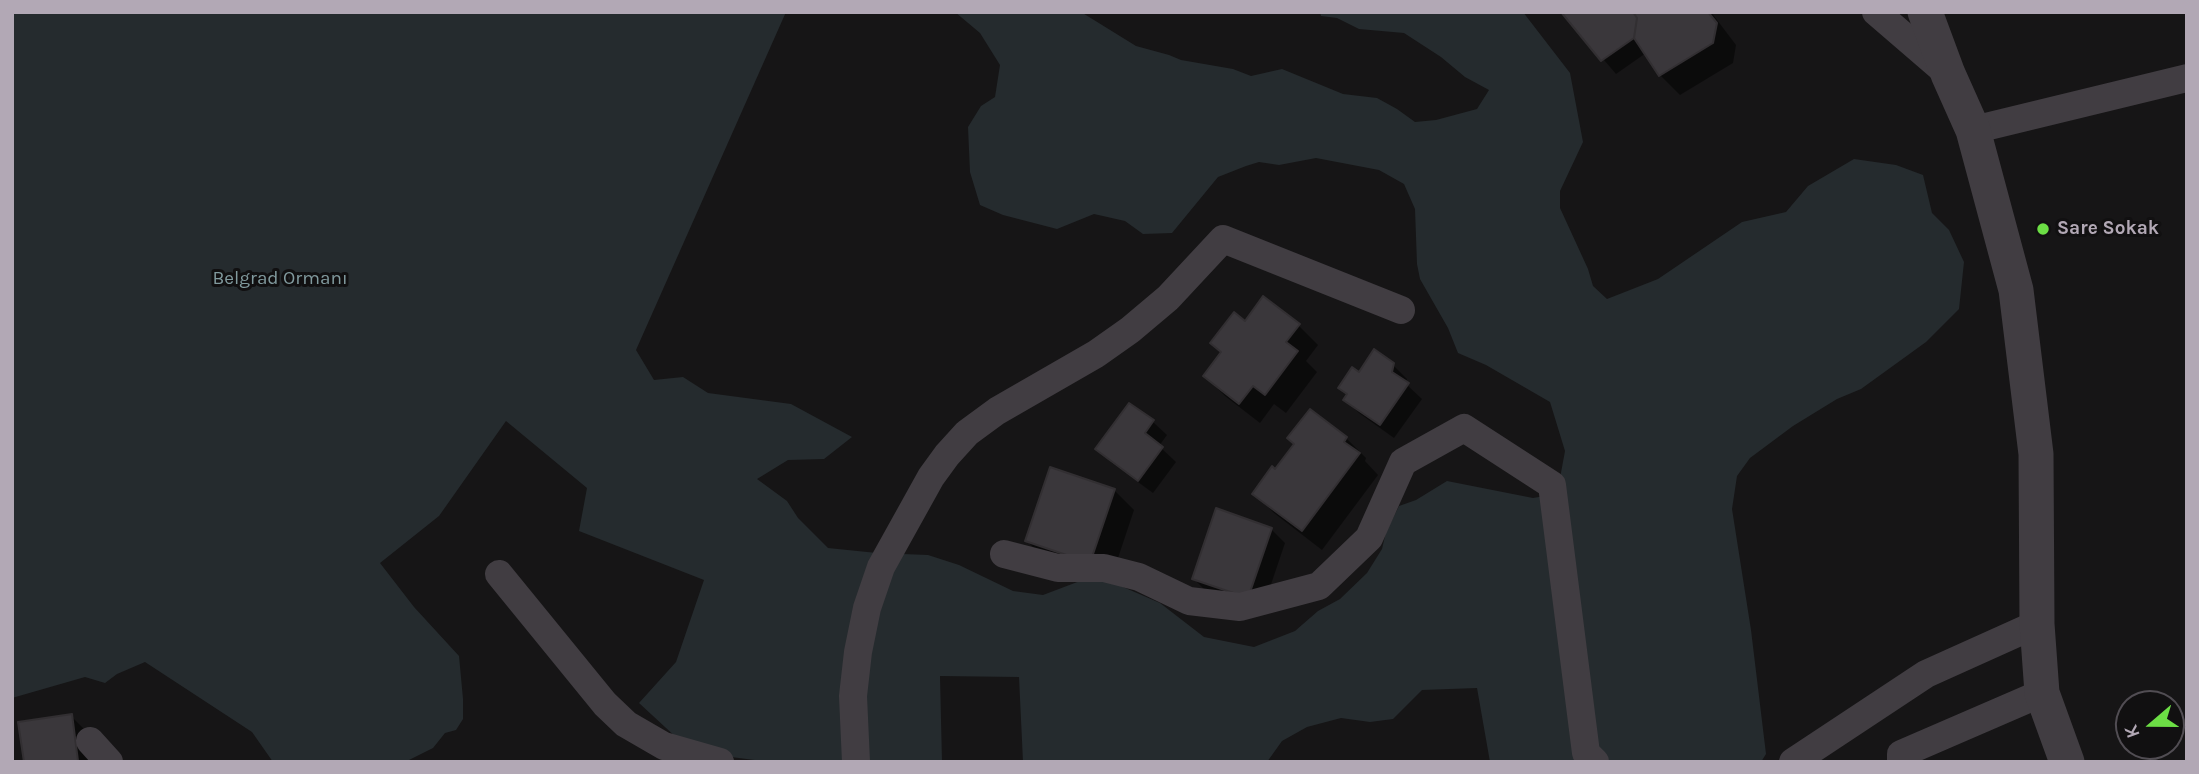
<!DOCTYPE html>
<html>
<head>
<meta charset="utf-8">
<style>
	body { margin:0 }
	#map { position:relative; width:2199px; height:774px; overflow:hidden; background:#161516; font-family:Karla,sans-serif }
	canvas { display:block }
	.frame { position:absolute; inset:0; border:14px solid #b2a8b5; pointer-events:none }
	.north { position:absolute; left:2115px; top:690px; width:70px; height:70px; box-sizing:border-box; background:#111011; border:2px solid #514d53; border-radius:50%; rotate:250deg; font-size:19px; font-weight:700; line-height:28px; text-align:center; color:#b2a8b5 }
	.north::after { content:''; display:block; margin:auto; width:24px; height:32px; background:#6cde45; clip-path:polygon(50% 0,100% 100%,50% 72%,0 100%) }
</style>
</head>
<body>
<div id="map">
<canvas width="2199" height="774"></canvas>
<div class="frame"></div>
<div class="north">K</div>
</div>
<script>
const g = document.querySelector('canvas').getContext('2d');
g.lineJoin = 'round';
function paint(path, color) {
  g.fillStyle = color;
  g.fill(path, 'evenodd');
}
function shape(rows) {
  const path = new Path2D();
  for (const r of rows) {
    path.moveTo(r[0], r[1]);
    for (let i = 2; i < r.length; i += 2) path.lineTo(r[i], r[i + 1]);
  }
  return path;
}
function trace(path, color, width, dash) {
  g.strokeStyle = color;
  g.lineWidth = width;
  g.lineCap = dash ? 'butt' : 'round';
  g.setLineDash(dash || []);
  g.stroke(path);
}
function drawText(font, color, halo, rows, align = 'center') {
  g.font = font + ' Karla,sans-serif';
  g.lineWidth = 6;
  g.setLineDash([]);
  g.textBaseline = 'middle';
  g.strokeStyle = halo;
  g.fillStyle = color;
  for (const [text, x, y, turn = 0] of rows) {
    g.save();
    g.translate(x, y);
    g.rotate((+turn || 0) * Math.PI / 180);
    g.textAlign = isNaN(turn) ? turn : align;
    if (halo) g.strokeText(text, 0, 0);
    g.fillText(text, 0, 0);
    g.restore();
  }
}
const green = shape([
	[12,12,786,12,636,350,654,380,683,377,708,393,791,404,852,437,824,459,788,460,757,479,787,501,798,518,828,548,877,553,928,555,959,565,1013,591,1043,595,1080,581,1100,577,1160,603,1204,637,1254,647,1295,631,1318,611,1340,599,1367,573,1382,549,1386,532,1399,506,1416,500,1447,481,1533,498,1562,493,1560,478,1565,451,1550,402,1486,365,1458,353,1448,328,1420,279,1417,264,1415,209,1404,184,1379,170,1316,158,1279,165,1259,162,1246,166,1218,177,1172,233,1143,234,1125,221,1094,214,1057,229,1003,215,980,205,970,172,968,127,981,106,995,97,1000,65,980,33,955,12,1081,12,1136,46,1169,55,1181,60,1233,69,1251,76,1282,69,1343,94,1377,98,1397,109,1415,122,1436,120,1477,109,1489,90,1465,77,1441,57,1404,33,1359,29,1337,18,1321,16,1320,12,1523,12,1570,73,1583,142,1560,191,1560,208,1588,269,1593,286,1607,299,1658,279,1742,222,1786,212,1808,186,1854,159,1896,165,1923,175,1932,213,1949,230,1964,262,1959,309,1926,342,1861,389,1837,399,1793,426,1750,458,1737,476,1732,509,1751,630,1766,754,1761,762,1490,762,1477,688,1422,690,1393,719,1370,722,1341,718,1307,727,1282,741,1267,762,1023,762,1019,677,940,676,942,762,770,762,692,752,639,703,676,662,704,580,579,531,587,488,506,421,439,516,380,563,414,607,459,656,463,699,463,719,456,730,445,733,433,748,405,762,273,762,252,732,145,662,117,674,105,683,85,677,12,698]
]);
const shadow = shape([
	[1563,12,1711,12,1736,45,1733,63,1680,95,1660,75,1646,53,1616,74],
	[1245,323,1298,325,1318,345,1306,361,1317,372,1286,413,1274,404,1260,423,1225,396,1205,376],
	[1393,365,1407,379,1406,384,1422,399,1394,438,1359,413,1345,399,1348,395,1341,388,1359,374],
	[1310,411,1346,438,1366,458,1365,461,1378,475,1322,550,1274,513,1254,493,1276,471,1296,445],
	[1153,422,1167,435,1159,446,1176,462,1153,493,1112,463,1098,449],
	[1114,490,1134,510,1110,582,1047,561,1027,541],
	[1271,529,1285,543,1262,611,1208,593,1194,579],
	[71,716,85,730,89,762,25,762]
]);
const building = shape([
	[1561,12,1633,12,1637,18,1634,38,1601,61,1561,12],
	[1633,12,1708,12,1717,23,1713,43,1659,76,1634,38,1637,18,1633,12],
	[1263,296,1300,324,1286,342,1298,351,1265,395,1253,386,1239,404,1203,376,1221,352,1210,343,1234,312,1245,321,1263,296],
	[1374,349,1394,363,1392,372,1409,383,1380,425,1343,400,1347,394,1338,388,1352,367,1359,372,1374,349],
	[1129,403,1154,420,1145,433,1163,447,1138,481,1095,449,1129,403],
	[1310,409,1347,437,1344,442,1360,453,1302,531,1252,494,1272,466,1275,469,1294,444,1287,438,1310,409],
	[1050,467,1115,489,1090,563,1025,541,1050,467],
	[1216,508,1272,528,1248,598,1192,579,1216,508],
	[72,714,78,761,24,762,18,722,72,714]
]);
const minor = shape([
	[1876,12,1948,74],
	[1973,130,2187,78],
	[1004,554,1058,568,1104,568,1139,577,1189,601,1240,607,1319,586,1369,538,1403,462,1464,428,1552,485,1586,753,1595,762],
	[499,574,605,704,626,724,664,746,720,762],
	[90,741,109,762],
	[856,762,853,696,858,652,867,608,881,567,931,477,947,455,967,433,997,411,1096,354,1130,330,1168,298,1223,239,1401,310],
	[1793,762,1926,674,2037,624],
	[1901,762,1901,754,2042,693]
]);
const tertiary = shape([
	[1925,12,1948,74,1973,130,2016,290,2036,454,2037,624,2042,693,2067,762]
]);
const markers = [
	[2043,229,7,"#6cde45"]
];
const poiNames = [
	["Sare Sokak",2057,229]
];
const parkNames = [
	["Belgrad Ormanı",280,279]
];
paint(green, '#252b2e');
paint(shadow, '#0007');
paint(building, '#3a373b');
trace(building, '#322f32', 2);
trace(minor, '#413d42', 28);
trace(tertiary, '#413d42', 35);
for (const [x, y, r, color] of markers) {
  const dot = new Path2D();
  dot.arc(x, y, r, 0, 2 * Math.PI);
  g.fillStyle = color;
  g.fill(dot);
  trace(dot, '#111011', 2.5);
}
drawText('bold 19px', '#b2a8b5', '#111011', poiNames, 'left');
drawText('19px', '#819a9e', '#111011', parkNames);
</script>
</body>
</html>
